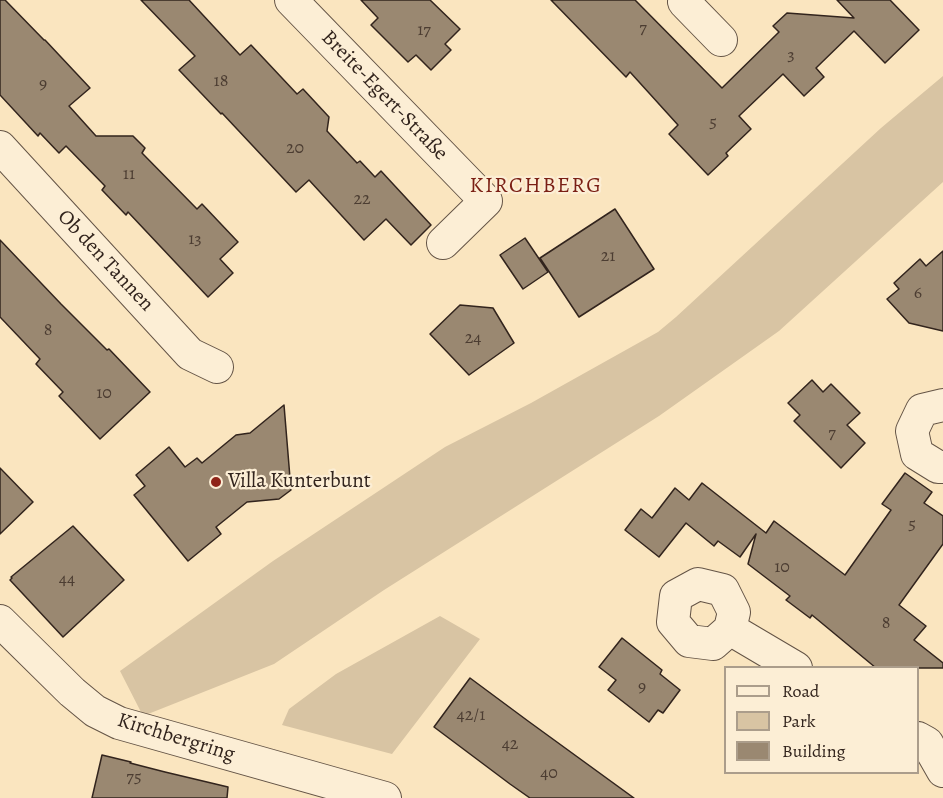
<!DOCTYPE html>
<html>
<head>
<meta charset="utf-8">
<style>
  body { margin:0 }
  #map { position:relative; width:943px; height:798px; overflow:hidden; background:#fae5bf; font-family:Alegreya,serif }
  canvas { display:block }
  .legend { position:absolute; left:724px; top:666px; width:195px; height:108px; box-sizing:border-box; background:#fceed5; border:2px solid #ab9d8b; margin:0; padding:8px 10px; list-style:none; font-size:18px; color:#32241d }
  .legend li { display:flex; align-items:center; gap:12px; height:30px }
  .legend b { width:30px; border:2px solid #ab9d8b }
</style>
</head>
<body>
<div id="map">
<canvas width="943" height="798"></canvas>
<ul class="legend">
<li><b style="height:8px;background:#fceed5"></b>Road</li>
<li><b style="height:16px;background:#d8c4a3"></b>Park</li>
<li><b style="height:16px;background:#9a8871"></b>Building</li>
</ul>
</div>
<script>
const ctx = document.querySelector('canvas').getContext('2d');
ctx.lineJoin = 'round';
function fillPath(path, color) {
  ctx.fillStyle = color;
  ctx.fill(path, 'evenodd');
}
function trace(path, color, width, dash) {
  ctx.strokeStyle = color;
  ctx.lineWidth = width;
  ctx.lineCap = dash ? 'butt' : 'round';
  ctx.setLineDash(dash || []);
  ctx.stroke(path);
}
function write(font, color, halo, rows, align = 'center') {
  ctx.font = font + ' Alegreya,serif';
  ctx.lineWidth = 4.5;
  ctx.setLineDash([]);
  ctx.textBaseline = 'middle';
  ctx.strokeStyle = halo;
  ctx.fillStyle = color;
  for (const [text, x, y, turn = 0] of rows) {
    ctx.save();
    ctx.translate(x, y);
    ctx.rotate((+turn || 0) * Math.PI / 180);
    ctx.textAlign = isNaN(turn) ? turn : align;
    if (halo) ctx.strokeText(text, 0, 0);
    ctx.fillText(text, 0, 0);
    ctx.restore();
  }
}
const green = new Path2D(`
  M 943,76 L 943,182 L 779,331 L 659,416 L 384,590 L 274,664 L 143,716 L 120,671 L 273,561 L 445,447 L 531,403 L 658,332 L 676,317 L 881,128 Z
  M 440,616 L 480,639 L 392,754 L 282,725 L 289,709 L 336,674 Z`);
const building = new Path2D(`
  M 0,0 L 5,0 L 44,40 L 45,40 L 90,88 L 69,106 L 96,136 L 133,136 L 145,148 L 142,153 L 197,209 L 202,204 L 238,242 L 220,259 L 233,273 L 208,297 L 128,212 L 126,215 L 102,190 L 105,186 L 66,146 L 59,153 L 40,133 L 38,136 L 0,95 Z
  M 141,0 L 189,0 L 240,55 L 251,45 L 297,94 L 303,89 L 329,117 L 327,131 L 357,163 L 360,161 L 375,177 L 381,171 L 431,225 L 411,245 L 386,219 L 364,240 L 309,180 L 296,192 L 222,113 L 221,114 L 179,70 L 195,56 Z
  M 361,0 L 430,0 L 460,29 L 445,44 L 451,50 L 431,70 L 416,55 L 408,62 L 371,25 L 378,18 Z
  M 551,0 L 635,0 L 722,88 L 779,32 L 773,26 L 787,13 L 854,18 L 837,0 L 890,0 L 919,30 L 885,63 L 854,31 L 816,68 L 824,77 L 804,96 L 783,74 L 739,116 L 751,129 L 726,153 L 728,156 L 708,175 L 669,134 L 678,125 L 630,72 L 626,77 Z
  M 615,209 L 654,269 L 579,317 L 540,258 Z
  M 525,238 L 548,272 L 523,289 L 500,255 Z
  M 0,240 L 61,304 L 107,350 L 109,349 L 150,392 L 100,439 L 59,396 L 63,392 L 36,364 L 40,359 L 0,317 Z
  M 943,251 L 943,331 L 909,323 L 887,299 L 899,289 L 894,283 L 920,259 L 926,266 Z
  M 460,305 L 493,308 L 514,343 L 469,375 L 430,334 Z
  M 812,380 L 823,392 L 831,384 L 860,413 L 847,425 L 865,443 L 841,468 L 794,421 L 800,415 L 788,403 Z
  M 284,405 L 291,490 L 279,499 L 247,502 L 216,527 L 221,534 L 188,561 L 134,495 L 145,486 L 136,475 L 169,447 L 185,467 L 197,458 L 202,463 L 236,435 L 250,433 Z
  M 0,468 L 33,502 L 0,534 Z
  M 905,473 L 932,492 L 924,503 L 943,516 L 943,544 L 899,605 L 926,626 L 914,640 L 943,663 L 943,668 L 876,668 L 812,615 L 810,618 L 786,600 L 790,596 L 748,564 L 756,534 L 740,557 L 718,541 L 714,546 L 686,523 L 659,557 L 625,530 L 641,509 L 652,518 L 675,488 L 689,500 L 702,483 L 766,533 L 774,521 L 845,575 L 891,510 L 882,504 Z
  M 73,526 L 124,580 L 63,637 L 10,580 L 12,578 L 11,577 Z
  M 622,638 L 662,670 L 660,674 L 680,690 L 663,713 L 658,710 L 649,722 L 608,690 L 616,680 L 599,667 Z
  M 470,678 L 528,721 L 634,798 L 530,798 L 510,784 L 434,727 Z
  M 102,755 L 131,762 L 130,763 L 165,772 L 228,787 L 227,798 L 92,798 Z`);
const street = new Path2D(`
  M 291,0 L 486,201 L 443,243
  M 685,0 L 684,2 L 721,40
  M 0,147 L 190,354 L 217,367
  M 943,405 L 922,410 L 912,431 L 917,454 L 938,467 L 943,467
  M 698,584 L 723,590 L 734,612 L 730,629 L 713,644 L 689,641 L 673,622 L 676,596 Z
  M 0,621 L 72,692 L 95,711 L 119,723 L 385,798
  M 730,629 L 796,668
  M 918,738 L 927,743 L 943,771`);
const markers = [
  [216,482,6,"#8f2418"]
];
const numberNames = [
  ["7",643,29],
  ["17",424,31],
  ["3",791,56],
  ["18",221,82],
  ["9",43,85],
  ["5",713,123],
  ["20",295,149],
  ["11",129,175],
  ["22",362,200],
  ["13",195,240],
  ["21",608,257],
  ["6",918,294],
  ["8",48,331],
  ["24",473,339],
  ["10",104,394],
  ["7",832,434],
  ["5",912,525],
  ["10",782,568],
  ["44",67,580],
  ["8",886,624],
  ["9",642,688],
  ["42/1",471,716],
  ["42",510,745],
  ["40",549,774],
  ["75",134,778]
];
const streetNames = [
  ["Breite-Egert-Straße",384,96,46],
  ["Ob den Tannen",105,261,47],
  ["Kirchbergring",176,738,17]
];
const poiNames = [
  ["Villa Kunterbunt",228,482]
];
const neighbourhoodNames = [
  ["KIRCHBERG",536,187]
];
fillPath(green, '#d8c4a3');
fillPath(building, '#9a8871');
trace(building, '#32241d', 1.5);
trace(street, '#645446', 34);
trace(street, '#fceed5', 32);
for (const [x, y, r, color] of markers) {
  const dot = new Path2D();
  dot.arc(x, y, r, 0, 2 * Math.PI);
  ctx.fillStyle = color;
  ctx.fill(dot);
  trace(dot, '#fceed5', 2);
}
write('18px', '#4c3d32', null, numberNames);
write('21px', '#32241d', '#fceed5', streetNames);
write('21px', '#32241d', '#fceed5', poiNames, 'left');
ctx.letterSpacing = '1.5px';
write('22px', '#7a1f14', '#fceed5', neighbourhoodNames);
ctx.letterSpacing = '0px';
</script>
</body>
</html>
